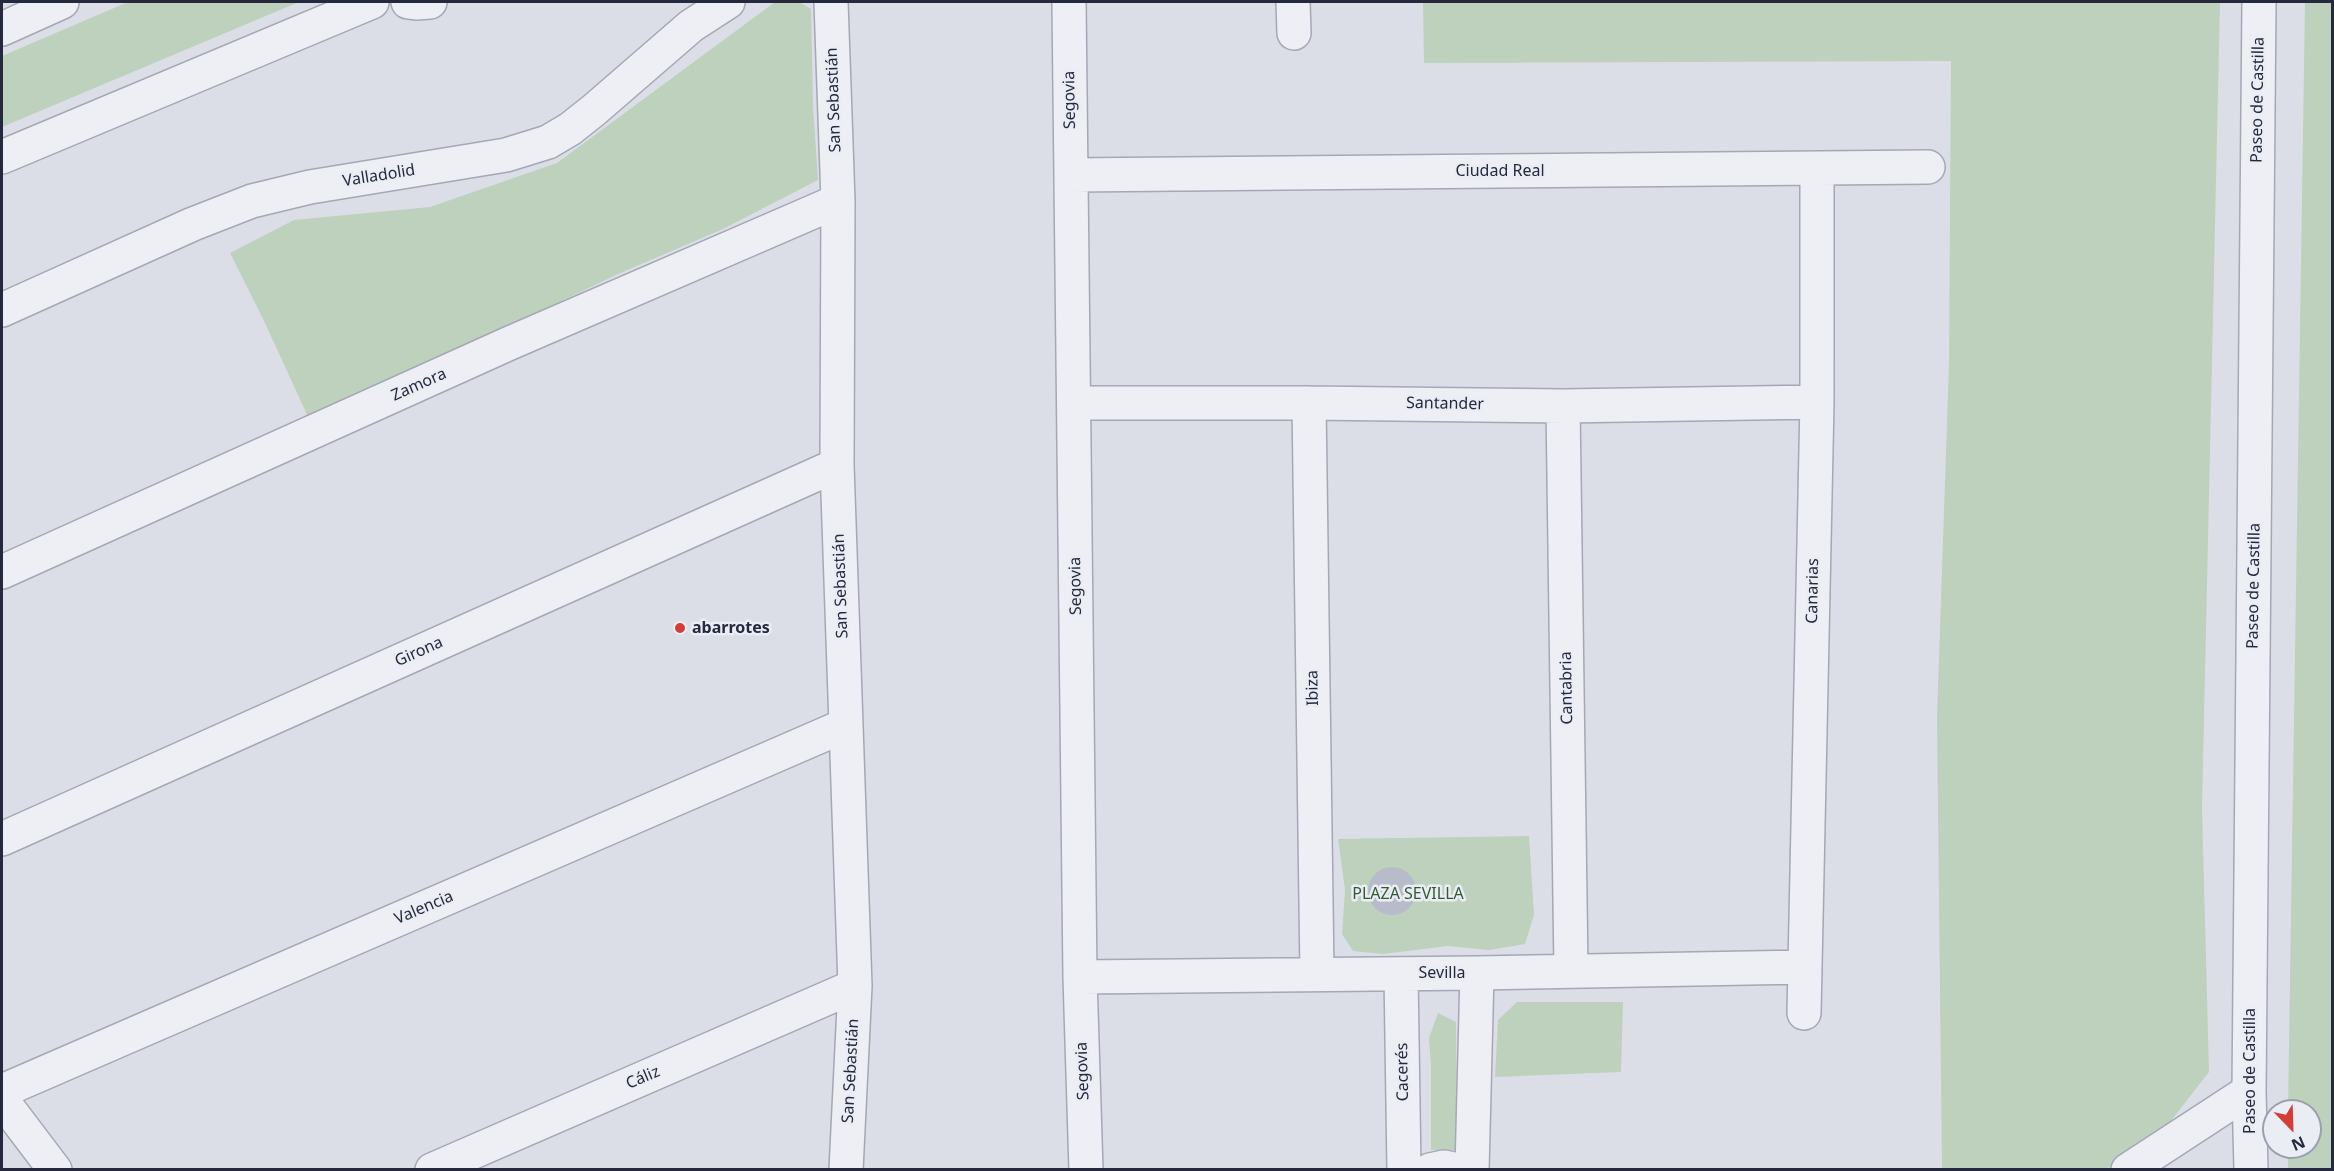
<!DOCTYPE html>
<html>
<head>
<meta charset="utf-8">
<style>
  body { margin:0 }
  #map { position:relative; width:2334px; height:1171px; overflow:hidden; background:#dbdee7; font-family:"Noto Sans",sans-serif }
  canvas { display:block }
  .frame { position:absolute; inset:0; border:3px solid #25293e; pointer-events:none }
  .north { position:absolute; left:2262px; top:1099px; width:60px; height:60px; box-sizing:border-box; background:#ebedf5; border:2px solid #9c9fac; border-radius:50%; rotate:157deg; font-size:16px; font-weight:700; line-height:24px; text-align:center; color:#25293e }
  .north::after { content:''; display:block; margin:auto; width:21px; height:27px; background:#d53d37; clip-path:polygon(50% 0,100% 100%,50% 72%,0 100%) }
</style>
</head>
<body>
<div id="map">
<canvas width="2334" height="1171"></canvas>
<div class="frame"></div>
<div class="north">N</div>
</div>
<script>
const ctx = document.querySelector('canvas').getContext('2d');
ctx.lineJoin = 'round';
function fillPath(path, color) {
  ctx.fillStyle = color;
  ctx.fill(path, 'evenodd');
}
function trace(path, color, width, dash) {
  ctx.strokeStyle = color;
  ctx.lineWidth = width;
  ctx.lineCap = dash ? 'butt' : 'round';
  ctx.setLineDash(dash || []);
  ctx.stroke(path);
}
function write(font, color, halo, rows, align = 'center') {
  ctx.font = font + ' "Noto Sans",sans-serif';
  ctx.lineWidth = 5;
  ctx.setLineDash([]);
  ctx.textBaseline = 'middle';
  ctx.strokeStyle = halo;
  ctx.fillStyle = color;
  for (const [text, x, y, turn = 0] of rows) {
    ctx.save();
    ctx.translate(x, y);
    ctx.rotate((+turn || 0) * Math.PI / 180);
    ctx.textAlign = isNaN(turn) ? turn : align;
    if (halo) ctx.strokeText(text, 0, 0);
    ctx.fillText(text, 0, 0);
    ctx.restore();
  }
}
const green = new Path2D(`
  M 128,2 L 299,2 L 2,127 L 2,56 Z
  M 775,2 L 799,2 L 811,9 L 813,106 L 818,180 L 723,229 L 616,275 L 310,421 L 264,321 L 230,253 L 294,220 L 430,207 L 557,163 Z
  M 1423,2 L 2220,2 L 2202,808 L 2209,1072 L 2156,1140 L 2106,1169 L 1942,1169 L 1937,717 L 1949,364 L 1951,61 L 1424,63 Z
  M 2305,2 L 2332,2 L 2332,1170 L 2288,1169 L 2288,1147 L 2310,1147 L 2310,1111 L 2288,1111 Z
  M 1529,836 L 1534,915 L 1525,944 L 1489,950 L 1448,946 L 1383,954 L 1353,951 L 1342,934 L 1345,890 L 1338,839 Z
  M 1517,1002 L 1623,1002 L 1621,1072 L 1495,1077 L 1498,1020 Z
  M 1438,1013 L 1456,1022 L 1457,1150 L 1431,1150 L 1431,1066 L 1429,1038 Z`);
const building = new Path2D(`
  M1368 891a24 24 0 1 1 48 0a24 24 0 1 1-48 0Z`);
const minor = new Path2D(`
  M 408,2 L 416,3 L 430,2
  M 831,2 L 838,201 L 837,465 L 855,986 L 846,1170
  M 1069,2 L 1080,977 L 1086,1170
  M 1293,2 L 1294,33
  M 2,29 L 62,2
  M 2,157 L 372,2
  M 1071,175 L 1928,167
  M 2,310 L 193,224 L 252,201 L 310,187 L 506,155 L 548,142 L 570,129 L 594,110 L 691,26 L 728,2
  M 1074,403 L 1309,403 L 1563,406 L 1817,402
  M 1309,403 L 1317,974
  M 1563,406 L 1571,970
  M 2,572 L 510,343 L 838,201
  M 2,839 L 837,465
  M 1401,974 L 1404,1170
  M 1080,977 L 1477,973 L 1804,967
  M 1804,1013 L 1817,402 L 1817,169
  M 2,1091 L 846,725
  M 2,1100 L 55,1170
  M 432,1170 L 855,986
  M 1430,1170 L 1444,1167 L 1458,1170
  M 1472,1170 L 1477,973
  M 2128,1170 L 2249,1091
  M 2251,1170 L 2249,1091 L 2259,2`);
const markers = [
  [680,628,6,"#d53d37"]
];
const streetNames = [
  ["San Sebastián",834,100,-92],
  ["Segovia",1070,100,-91],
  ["Paseo de Castilla",2258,100,-89],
  ["Ciudad Real",1500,171],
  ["Valladolid",379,176,-9],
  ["Zamora",419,385,-24],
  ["Santander",1445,404,1],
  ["San Sebastián",841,586,-92],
  ["Segovia",1076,586,-91],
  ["Paseo de Castilla",2254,586,-89],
  ["Canarias",1813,591,-89],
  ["Girona",419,652,-24],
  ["Ibiza",1313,688,-91],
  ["Cantabria",1567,688,-91],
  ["Valencia",424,908,-23],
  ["Sevilla",1442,973],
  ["San Sebastián",851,1071,-87],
  ["Segovia",1083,1071,-92],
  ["Paseo de Castilla",2250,1071,-90],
  ["Cacerés",1403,1072,-91],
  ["Cáliz",643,1078,-23]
];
const poiNames = [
  ["abarrotes",692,628]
];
const parkNames = [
  ["PLAZA SEVILLA",1408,894]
];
fillPath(green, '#bdd1bc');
fillPath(building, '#b8bcca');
trace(minor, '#a4a8b4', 36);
trace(minor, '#eeeff5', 33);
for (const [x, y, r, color] of markers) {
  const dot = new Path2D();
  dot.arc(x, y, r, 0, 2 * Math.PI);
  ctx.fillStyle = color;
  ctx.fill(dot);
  trace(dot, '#ebedf5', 2);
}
write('16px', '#25293e', '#ebedf5', streetNames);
write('bold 16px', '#25293e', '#ebedf5', poiNames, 'left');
write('16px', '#315a31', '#ebedf5', parkNames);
</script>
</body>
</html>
